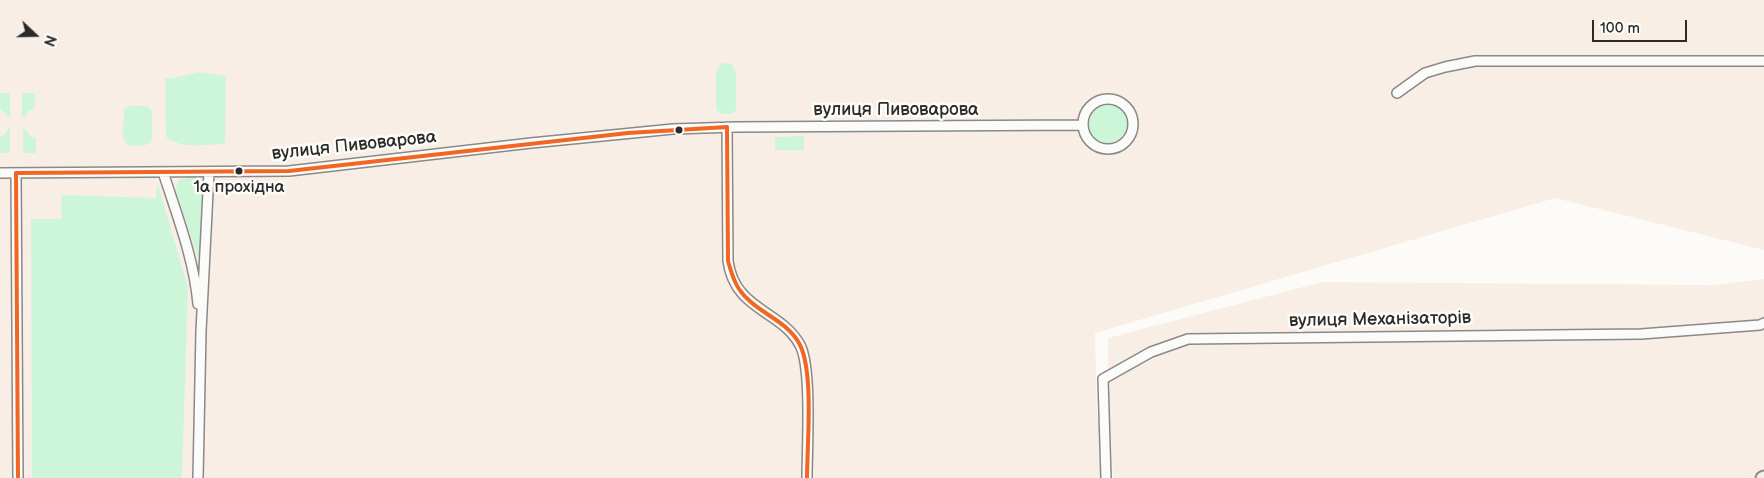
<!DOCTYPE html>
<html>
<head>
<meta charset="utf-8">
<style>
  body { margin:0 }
  #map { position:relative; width:1764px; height:478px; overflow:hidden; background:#fcfbf8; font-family:"Balsamiq Sans",sans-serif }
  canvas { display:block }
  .north { position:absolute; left:10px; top:10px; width:50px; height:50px; -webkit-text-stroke:4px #fdfcf7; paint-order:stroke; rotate:111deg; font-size:14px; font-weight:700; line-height:20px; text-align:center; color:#2b2b2b }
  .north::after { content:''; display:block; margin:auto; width:18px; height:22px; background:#2b2b2b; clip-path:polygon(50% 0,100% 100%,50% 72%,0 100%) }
  .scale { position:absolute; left:1592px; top:20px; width:95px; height:22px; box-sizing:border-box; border:2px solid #2b2b2b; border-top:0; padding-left:6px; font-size:15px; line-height:18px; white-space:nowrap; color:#2b2b2b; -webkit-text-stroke:4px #fdfcf7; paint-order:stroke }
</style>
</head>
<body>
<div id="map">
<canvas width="1764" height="478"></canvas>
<div class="north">N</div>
<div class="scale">100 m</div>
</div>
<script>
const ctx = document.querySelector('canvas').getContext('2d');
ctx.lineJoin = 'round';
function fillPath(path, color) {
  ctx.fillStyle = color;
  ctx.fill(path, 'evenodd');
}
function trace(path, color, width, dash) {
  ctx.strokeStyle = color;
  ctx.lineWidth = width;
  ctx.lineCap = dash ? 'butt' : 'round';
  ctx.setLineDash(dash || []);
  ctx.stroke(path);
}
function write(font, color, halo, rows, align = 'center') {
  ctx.font = font + ' "Balsamiq Sans",sans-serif';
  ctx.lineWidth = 5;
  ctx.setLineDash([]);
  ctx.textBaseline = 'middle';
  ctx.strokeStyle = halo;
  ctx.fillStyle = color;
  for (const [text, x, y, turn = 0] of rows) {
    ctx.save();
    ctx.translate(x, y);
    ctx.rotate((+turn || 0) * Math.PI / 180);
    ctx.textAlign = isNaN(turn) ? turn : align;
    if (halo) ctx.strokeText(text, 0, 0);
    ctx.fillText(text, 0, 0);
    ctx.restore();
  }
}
const built = new Path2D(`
  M 0,0 L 1764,0 L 1764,250 L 1555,198 L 1095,333 L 1097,417 L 1100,430 L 1099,457 L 1101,478 L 0,478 Z
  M 1764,279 L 1764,468 L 1751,478 L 1113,478 L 1108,383 L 1108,338 L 1322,282 L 1713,285 Z`);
const green = new Path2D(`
  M 722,63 L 731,64 L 736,72 L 736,110 L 732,114 L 721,114 L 716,109 L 716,72 Z
  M 201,72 L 226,76 L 225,144 C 206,144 182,150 166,137 L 165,78 L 172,78 Z
  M 0,93 L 10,93 L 10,118 L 8,117 L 5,113 L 0,109 Z
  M 22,93 L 35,93 L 35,108 L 29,111 L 25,117 L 22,118 Z
  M1086 124a21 21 0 1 1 42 0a21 21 0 1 1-42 0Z
  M 131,106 L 147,106 L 152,111 L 152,138 C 150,144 146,146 139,146 C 135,146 130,147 127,144 C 120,138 124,120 124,111 L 125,108 Z
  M 8,128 L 10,128 L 10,153 L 0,153 L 0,137 L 6,133 Z
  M 23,128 L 25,129 L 29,135 L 36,138 L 36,153 L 23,153 Z
  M 804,136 L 804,150 L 775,150 L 775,137 Z
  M 195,177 L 202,181 L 205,187 L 201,260 L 200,260 L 198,258 L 176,190 L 177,184 L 181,179 Z
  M 157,185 L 159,188 L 188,288 L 182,478 L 32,478 L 31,219 L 62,219 L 61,195 L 156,198 Z`);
const minor = new Path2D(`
  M 1397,93 L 1425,73 L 1445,67 L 1475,61 L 1764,61
  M1083 124a25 25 0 1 1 50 0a25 25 0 1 1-50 0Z
  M 727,127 L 728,261 C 735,311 780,309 800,345 C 812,367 807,450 807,478
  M 163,172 C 177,215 194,259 198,304
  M 0,173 L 289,171 L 531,143 L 673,129 L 736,127 L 1082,125
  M 16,173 L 18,478
  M 198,478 L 201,331 L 209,172
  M 1106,478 L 1103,379 L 1151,352 L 1188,339 L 1641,334 L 1760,325 L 1764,323`);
const major = new Path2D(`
  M 1762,478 L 1764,477`);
const bus1 = new Path2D(`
  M 727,127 L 728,261 C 731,271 733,280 739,289 C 755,313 787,319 800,345 C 814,373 807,446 807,478
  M 16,173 L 289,171 L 628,133 L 727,127
  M 16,173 L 18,478`);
const markers = [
  [679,130,4.5,"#2b2b2b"],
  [239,171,4.5,"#2b2b2b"]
];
const busNames = [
  ["1а прохідна",239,188]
];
const streetNames = [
  ["вулиця Пивоварова",896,110],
  ["вулиця Пивоварова",354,146,-6],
  ["вулиця Механізаторів",1380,320,-1]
];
fillPath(built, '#f8eee6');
fillPath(green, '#cdf6d9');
trace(minor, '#898987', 12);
trace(major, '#898987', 15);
trace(minor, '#fbfbf9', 9);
trace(major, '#f3eee7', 11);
trace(bus1, '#f26522', 4);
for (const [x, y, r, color] of markers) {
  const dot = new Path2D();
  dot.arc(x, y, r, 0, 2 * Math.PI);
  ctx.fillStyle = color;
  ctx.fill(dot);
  trace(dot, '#fdfcf7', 2);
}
write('17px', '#2b2b2b', '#fdfcf7', busNames);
write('18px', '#2b2b2b', '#fdfcf7', streetNames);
</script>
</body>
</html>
